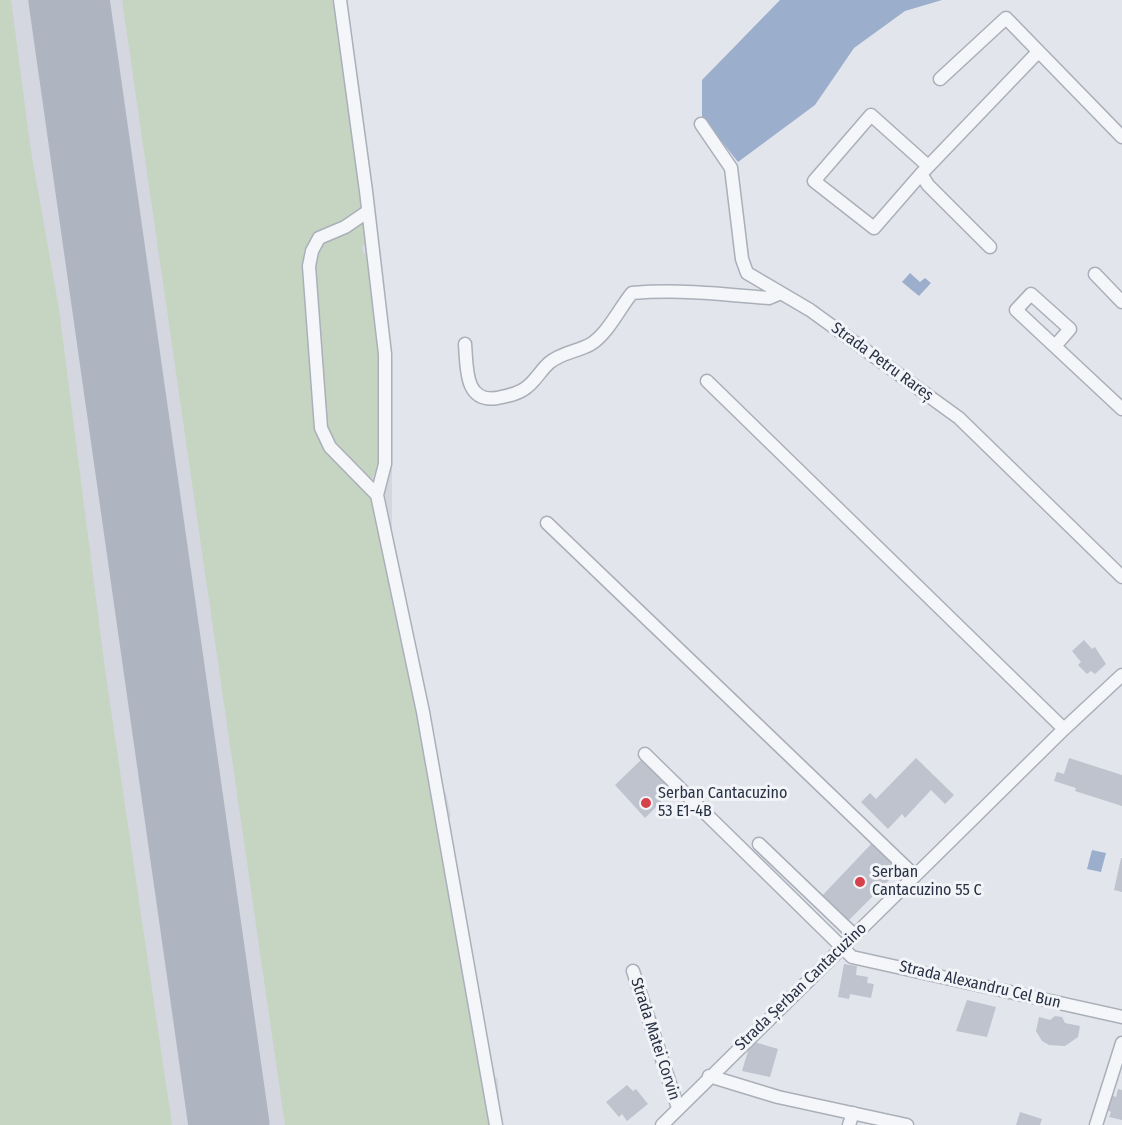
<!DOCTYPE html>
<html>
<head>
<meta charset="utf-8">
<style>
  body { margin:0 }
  canvas { display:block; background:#e2e5eb }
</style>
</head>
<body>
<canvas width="1122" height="1125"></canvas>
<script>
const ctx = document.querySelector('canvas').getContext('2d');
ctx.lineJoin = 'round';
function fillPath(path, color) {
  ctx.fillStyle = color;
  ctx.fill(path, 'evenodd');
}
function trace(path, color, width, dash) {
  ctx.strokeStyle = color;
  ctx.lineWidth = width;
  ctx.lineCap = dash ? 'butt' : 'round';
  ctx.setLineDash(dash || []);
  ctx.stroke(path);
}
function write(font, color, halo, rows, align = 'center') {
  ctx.font = font + ' "Fira Sans Condensed",sans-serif';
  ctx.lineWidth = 6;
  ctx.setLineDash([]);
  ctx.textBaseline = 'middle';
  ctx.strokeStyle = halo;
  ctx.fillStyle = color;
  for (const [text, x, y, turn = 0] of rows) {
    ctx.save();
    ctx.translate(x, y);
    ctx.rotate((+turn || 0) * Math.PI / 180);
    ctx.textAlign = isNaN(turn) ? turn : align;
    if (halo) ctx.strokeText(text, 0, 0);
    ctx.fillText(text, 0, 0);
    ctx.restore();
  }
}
const built = new Path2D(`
  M 0,0 L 344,0 L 392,369 L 392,533 L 388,533 L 440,790 L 446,793 L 451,816 L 446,821 L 471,943 L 492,1074 L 498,1079 L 500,1125 L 0,1125 Z`);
const green = new Path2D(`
  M 0,0 L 11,0 L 31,151 L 59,309 L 105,669 L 172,1125 L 0,1125 Z
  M 122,0 L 334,0 L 361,207 L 352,219 L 309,245 L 319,429 L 365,488 L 372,501 L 424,729 L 494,1125 L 285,1125 Z
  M 364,222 L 366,245 L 362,246 L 363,254 L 368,253 L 381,384 L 381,461 L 370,483 L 332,444 L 326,432 L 313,258 L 328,238 Z`);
const water = new Path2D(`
  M 780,0 L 942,0 L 905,11 L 854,48 L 815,105 L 738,162 L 702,117 L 702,80 Z
  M 910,273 L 920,282 L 925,278 L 931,283 L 919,296 L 902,282 Z
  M 1092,850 L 1106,853 L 1101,872 L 1087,869 Z`);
const runway = new Path2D(`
  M 69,0 L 229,1125`);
const building = new Path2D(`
  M 1084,640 L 1092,649 L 1095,647 L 1106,664 L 1095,674 L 1091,671 L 1087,674 L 1078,665 L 1081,662 L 1072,651 Z
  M 643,758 L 675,788 L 645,818 L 615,785 Z
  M 916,758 L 954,795 L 945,804 L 931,790 L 905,818 L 902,814 L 888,829 L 861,802 L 870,793 L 876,799 Z
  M 1069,758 L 1122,775 L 1122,806 L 1075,791 L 1076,788 L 1054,781 L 1057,772 L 1064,774 Z
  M 875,840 L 903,866 L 846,923 L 819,899 Z
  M 1121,858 L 1122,858 L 1122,892 L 1114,890 Z
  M 844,964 L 857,966 L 856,975 L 868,977 L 867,983 L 874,984 L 871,998 L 850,994 L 849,999 L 838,997 Z
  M 967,1000 L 996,1007 L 987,1037 L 956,1031 Z
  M 1055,1016 L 1062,1017 L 1065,1023 L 1080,1026 L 1078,1037 L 1065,1046 L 1049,1045 L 1042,1041 L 1036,1031 L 1039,1017 L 1050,1020 Z
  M 751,1041 L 778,1049 L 770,1077 L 742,1071 Z
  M 627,1085 L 633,1091 L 636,1089 L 648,1104 L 627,1121 L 622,1114 L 619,1117 L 606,1102 Z
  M 1118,1089 L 1122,1090 L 1122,1120 L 1109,1117 L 1111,1112 L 1106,1110 L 1111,1095 L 1116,1097 Z
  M 1020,1112 L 1042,1119 L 1040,1125 L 1016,1125 Z`);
const minor = new Path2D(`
  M 340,0 L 366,191 L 385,354 L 385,464 L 377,495 L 423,712 L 496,1125
  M 940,79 L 1006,18 L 1122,137
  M 701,124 L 731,168 L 742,259 L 747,273 L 810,310 L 959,418 L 1122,577
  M 921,174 L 874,228 L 814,181 L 871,115 L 928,166
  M 367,212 L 345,227 L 319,238 L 312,251 L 309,266 L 321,428 L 330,447 L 377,495
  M 990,247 L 928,185 L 921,174 L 1038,52
  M 1095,274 L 1122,302
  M 465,344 C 467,367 464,403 497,398 C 507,396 519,394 527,387 C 536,380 541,370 549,363 C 562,352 577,352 591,344 C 608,333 619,309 632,293 C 678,289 723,294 769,298 L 781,293
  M 1055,346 L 1070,329 L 1031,294 L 1016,310 L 1122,409
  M 707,381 L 1064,729
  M 547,523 L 915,876
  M 645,754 L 852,957 L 1122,1017
  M 759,844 L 854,935
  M 633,971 L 678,1108
  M 709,1076 L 778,1097 L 907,1125
  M 662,1125 L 1064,729 L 1122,675
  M 849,1125 L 853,1113
  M 1096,1125 L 1122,1043`);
const markers = [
  [646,803,6,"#d6414c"],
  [860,882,6,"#d6414c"]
];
const streetNames = [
  ["Strada Petru Rareș",882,362,36],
  ["Strada Alexandru Cel Bun",980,985,13],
  ["Strada Șerban Cantacuzino",801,987,-44],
  ["Strada Matei Corvin",655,1039,72]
];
const poiNames = [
  ["Serban Cantacuzino",658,794],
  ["53 E1-4B",658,812],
  ["Serban",872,873],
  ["Cantacuzino 55 C",872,891]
];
fillPath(built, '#d4d7e0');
fillPath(green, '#c6d5c2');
fillPath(water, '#9bafcd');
trace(runway, '#aeb4c0', 81);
fillPath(building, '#bfc3ce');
trace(minor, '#aaafb9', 15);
trace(minor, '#f5f6f9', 12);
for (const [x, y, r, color] of markers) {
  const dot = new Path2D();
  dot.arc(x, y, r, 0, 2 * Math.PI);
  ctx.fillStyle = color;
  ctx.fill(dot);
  trace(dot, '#f2f4f8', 2);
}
write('16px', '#293144', '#f2f4f8', streetNames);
write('16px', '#293144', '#f2f4f8', poiNames, 'left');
</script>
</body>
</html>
